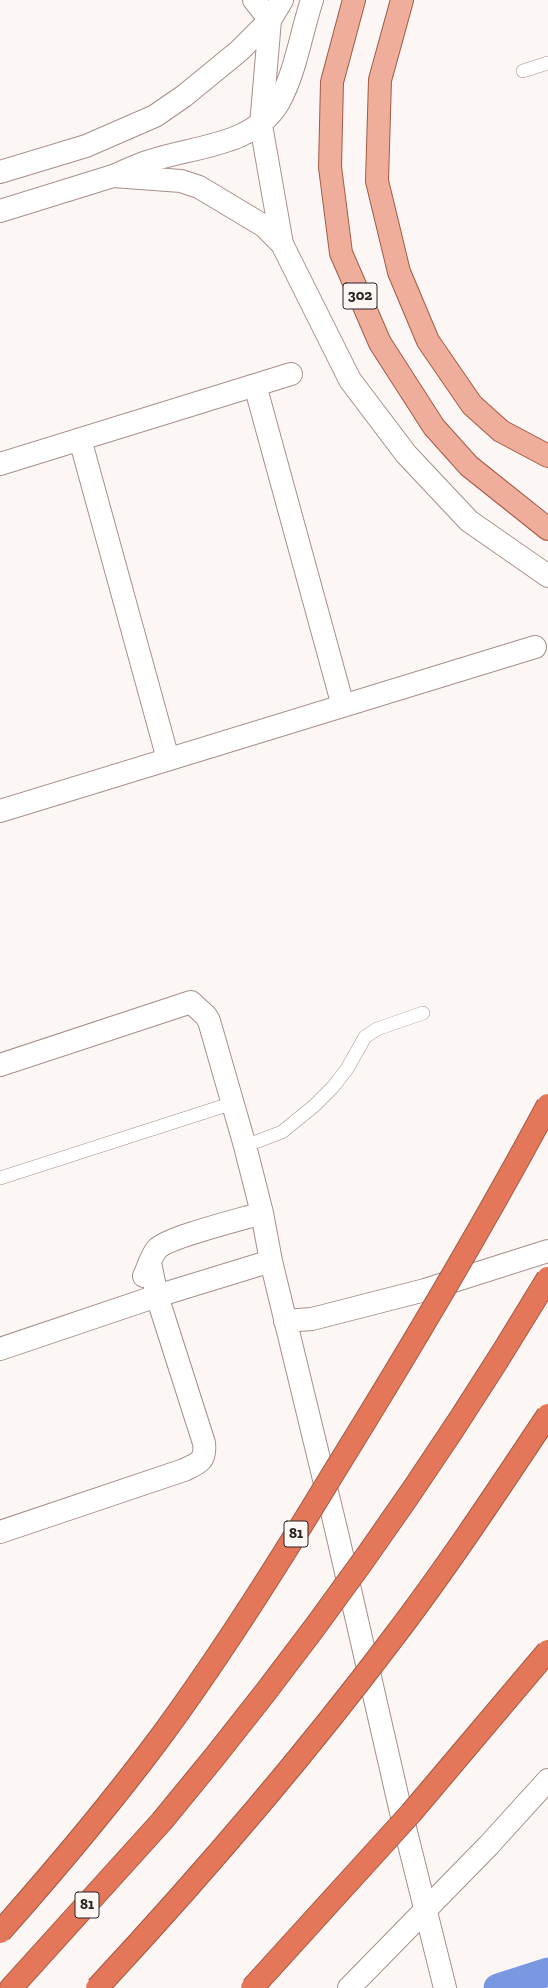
<!DOCTYPE html>
<html>
<head>
<meta charset="utf-8">
<style>
  body { margin:0 }
  canvas { display:block; background:#fcf7f5 }
</style>
</head>
<body>
<canvas width="548" height="1988"></canvas>
<script>
const ctx = document.querySelector('canvas').getContext('2d');
ctx.lineJoin = 'round';
function trace(path, color, width, dash) {
  ctx.strokeStyle = color;
  ctx.lineWidth = width;
  ctx.lineCap = dash ? 'butt' : 'round';
  ctx.setLineDash(dash || []);
  ctx.stroke(path);
}
function write(font, color, halo, rows, align = 'center') {
  ctx.font = font + ' "Zilla Slab",serif';
  ctx.lineWidth = 3.5;
  ctx.setLineDash([]);
  ctx.textBaseline = 'middle';
  ctx.strokeStyle = halo;
  ctx.fillStyle = color;
  for (const [text, x, y, turn = 0] of rows) {
    ctx.save();
    ctx.translate(x, y);
    ctx.rotate((+turn || 0) * Math.PI / 180);
    ctx.textAlign = isNaN(turn) ? turn : align;
    if (halo) ctx.strokeText(text, 0, 0);
    ctx.fillText(text, 0, 0);
    ctx.restore();
  }
}
const canal = new Path2D(`
  M 498,1988 L 548,1972`);
const lane = new Path2D(`
  M 523,71 L 548,63
  M 245,1146 L 282,1132 L 314,1106 L 333,1087 L 347,1069 L 365,1037 L 377,1029 L 423,1013
  M 0,1178 L 233,1103`);
const street = new Path2D(`
  M 0,172 L 86,146 L 155,116 L 184,96 L 239,51 L 270,20 L 254,0
  M 0,211 L 113,176 L 181,181 L 199,187 L 264,226 L 282,244
  M 255,385 L 343,706
  M 80,439 L 168,759
  M 0,464 L 291,374
  M 0,811 L 535,647
  M 0,1065 L 191,1002 L 206,1016 L 209,1021 L 245,1146 L 262,1213 L 271,1261 L 337,1533 L 400,1808 L 445,1988
  M 144,1276 C 148,1268 151,1256 157,1249 C 168,1237 243,1219 262,1213
  M 285,1321 L 312,1319 L 425,1290 L 548,1251
  M 0,1349 L 157,1296 L 271,1261
  M 0,1532 L 184,1470 C 199,1463 206,1461 204,1443 L 157,1296 L 150,1263
  M 349,1988 L 488,1846 L 548,1780`);
const secondary = new Path2D(`
  M 282,0 L 270,20 L 261,125 L 282,244 L 350,380 L 406,454 L 469,521 L 548,576
  M 113,176 C 125,171 137,165 150,161 C 193,146 253,147 279,102 C 296,71 301,33 312,0`);
const primary = new Path2D(`
  M 354,0 L 332,82 L 330,167 L 341,253 L 380,343 L 434,427 L 469,466 L 548,529
  M 402,0 L 380,80 L 377,181 L 399,272 L 428,341 L 472,405 L 501,431 L 548,456`);
const highway = new Path2D(`
  M 11,1988 L 162,1821`);
const highwayBridge = new Path2D(`
  M 162,1821 C 305,1650 434,1469 548,1278
  M 0,1932 C 55,1870 109,1806 159,1739 C 222,1654 279,1563 334,1472 C 409,1351 481,1230 548,1105
  M 97,1988 C 201,1876 301,1760 393,1638 C 448,1566 498,1490 548,1415
  M 252,1988 L 411,1813 L 548,1651`);
const shields = [
  [360,296,34],
  [296,1534,24],
  [87,1905,24]
];
const shieldNames = [
  ["302",360,296],
  ["81",296,1534],
  ["81",87,1905]
];
trace(canal, '#7a98e2', 29);
trace(lane, '#a78f89', 14);
trace(street, '#a78f89', 24);
trace(secondary, '#a78f89', 24);
trace(primary, '#a45a45', 24);
trace(highway, '#a45a45', 24);
trace(lane, '#fff', 13);
trace(street, '#fff', 22);
trace(secondary, '#fff', 22);
trace(primary, '#efad9b', 22);
trace(highway, '#e47759', 22);
trace(highwayBridge, '#a45a45', 24, []);
trace(highwayBridge, '#e47759', 22);
for (const [x, y, w] of shields) {
  const box = new Path2D();
  box.roundRect(x - w / 2, y - 13, w, 26, 3);
  ctx.fillStyle = '#fcf7f5';
  ctx.fill(box);
  trace(box, '#2c2320', 1);
}
write('bold 15px', '#2c2320', null, shieldNames);
</script>
</body>
</html>
